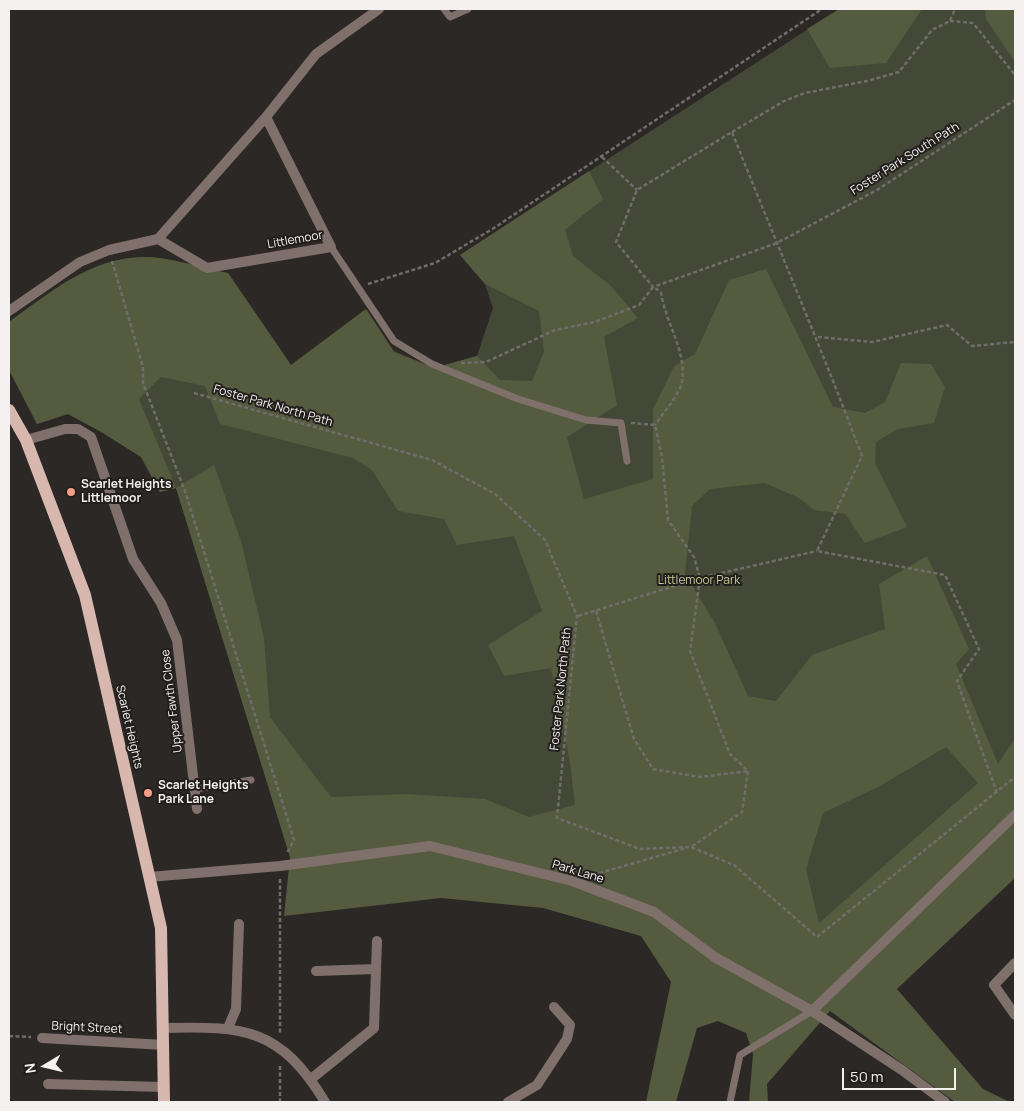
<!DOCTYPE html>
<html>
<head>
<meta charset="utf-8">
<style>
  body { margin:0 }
  #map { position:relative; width:1024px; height:1111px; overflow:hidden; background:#2b2825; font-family:Manrope,sans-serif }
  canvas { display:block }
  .frame { position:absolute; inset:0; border:10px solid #f4f1f0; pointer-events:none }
  .north { position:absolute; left:20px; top:1041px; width:50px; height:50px; -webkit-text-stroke:4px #211e1c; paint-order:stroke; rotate:261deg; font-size:14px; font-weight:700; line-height:20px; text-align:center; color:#f4f1f0 }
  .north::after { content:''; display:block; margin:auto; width:18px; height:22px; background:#f4f1f0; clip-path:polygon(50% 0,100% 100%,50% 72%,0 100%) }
  .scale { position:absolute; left:842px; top:1068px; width:114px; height:22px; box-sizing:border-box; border:2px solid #f4f1f0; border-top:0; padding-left:6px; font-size:15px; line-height:18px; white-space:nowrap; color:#f4f1f0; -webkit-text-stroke:4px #211e1c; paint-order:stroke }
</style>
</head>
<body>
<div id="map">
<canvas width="1024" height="1111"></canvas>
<div class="frame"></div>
<div class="north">N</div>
<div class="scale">50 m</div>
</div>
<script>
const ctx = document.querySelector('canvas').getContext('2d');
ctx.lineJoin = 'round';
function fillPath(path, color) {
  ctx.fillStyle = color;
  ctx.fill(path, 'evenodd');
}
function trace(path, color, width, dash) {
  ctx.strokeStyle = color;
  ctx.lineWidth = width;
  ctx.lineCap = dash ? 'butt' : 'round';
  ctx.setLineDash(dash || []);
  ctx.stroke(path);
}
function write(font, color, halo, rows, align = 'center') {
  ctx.font = font + ' Manrope,sans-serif';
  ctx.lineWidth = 4;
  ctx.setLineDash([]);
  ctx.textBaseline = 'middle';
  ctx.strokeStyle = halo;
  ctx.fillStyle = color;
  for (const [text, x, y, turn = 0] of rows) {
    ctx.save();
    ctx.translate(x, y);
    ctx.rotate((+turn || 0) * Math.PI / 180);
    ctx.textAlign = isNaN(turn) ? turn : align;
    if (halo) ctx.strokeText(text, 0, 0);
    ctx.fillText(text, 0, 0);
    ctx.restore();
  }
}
const green = new Path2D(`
  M 839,9 L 1015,9 L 1015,806 L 814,997 L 643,893 L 290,857 L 176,488 L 160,492 L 141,457 L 103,433 L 68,414 L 37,424 L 9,370 L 9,322 C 51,292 91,257 145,257 C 168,257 205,268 228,273 L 291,365 L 366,309 L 394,351 L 434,368 L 477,356 L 493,308 L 485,284 L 460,255 Z`);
const forest = new Path2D(`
  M 839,9 L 922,9 L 886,63 L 830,68 L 807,29 Z
  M 985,9 L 1015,9 L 1015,62 L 986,19 Z
  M 589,171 L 603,199 L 565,230 L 573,256 L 610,285 L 638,318 L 604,337 L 617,405 L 567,437 L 584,499 L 653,479 L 653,409 L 674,366 L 695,354 L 729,280 L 766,269 L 833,407 L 865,413 L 885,402 L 901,363 L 931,364 L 945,387 L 934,423 L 898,429 L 876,442 L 875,463 L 907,527 L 865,543 L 845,514 L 814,510 L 799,498 L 765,483 L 710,489 L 692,506 L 685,574 L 715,623 L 748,696 L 776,701 L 812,655 L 885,629 L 879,584 L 927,556 L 969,649 L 956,664 L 998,764 L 1015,738 L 1015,878 L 897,989 L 983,1089 L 1010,1102 L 955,1102 L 830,1011 L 767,1084 L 768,1102 L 749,1102 L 753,1054 L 746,1033 L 718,1021 L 697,1028 L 676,1102 L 646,1102 L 671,982 L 641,936 L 543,908 L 441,898 L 284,916 L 290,857 L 176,488 L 160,492 L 141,457 L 103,433 L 68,414 L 37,424 L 9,370 L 9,322 C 51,292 91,257 145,257 C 168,257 205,268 228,273 L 291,365 L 366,309 L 394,352 L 434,368 L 477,356 L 500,380 L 532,381 L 544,352 L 539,311 L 485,284 L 460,255 ZM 161,377 L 205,386 L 220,424 L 353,458 L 372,470 L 398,511 L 444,519 L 457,545 L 514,536 L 542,611 L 488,645 L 504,676 L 551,668 L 570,762 L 575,805 L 529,817 L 485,799 L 406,794 L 331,797 L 270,717 L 264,638 L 241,541 L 214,465 L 176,488 L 139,399 ZM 946,747 L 978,783 L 819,923 L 806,869 L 823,813 L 880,786 Z`);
const path = new Path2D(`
  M 950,21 L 973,23 L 1015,75
  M 732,132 L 784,101 L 805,93 L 867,81 L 899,72 L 932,30 L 950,21 L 955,9
  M 602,157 L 637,190
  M 112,261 L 143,367 L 143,383 L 185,491 L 294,840 L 287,853
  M 368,284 L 435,263 L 494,228 L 822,9
  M 818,337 L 872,342 L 947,325 L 972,346 L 1015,342
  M 461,363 L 486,362 L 555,330 L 595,322 L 639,305 L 653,287 L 661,292 C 665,322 687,351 682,382 C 681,392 662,415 655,425
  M 194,393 L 432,460 L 495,494 L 545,540 L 577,616 L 557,818 L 640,849 L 691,847 L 734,865 L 817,937 L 1015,777
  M 631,423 L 655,425 L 662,457 L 668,520 L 694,557 L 700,578 L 690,651 L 730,754 L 748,771 L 742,812 L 691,847
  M 596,611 L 634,739 L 653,769 L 700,777 L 748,771
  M 578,616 L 700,578 L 817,551
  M 997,793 L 957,681 L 979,649 L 945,575 L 817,551 L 862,456 C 821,347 775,240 732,132 L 637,190 L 616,242 L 653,287 L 777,243 L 877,190 L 1015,100
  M 593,875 L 686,848
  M 280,879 L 280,1033
  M 9,1036 L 31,1037
  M 280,1066 L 280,1102`);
const service = new Path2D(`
  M 444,9 L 450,17 L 468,9
  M 331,247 L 394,341 L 432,364 L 518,399 L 586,420 L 621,423 L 627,461
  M 195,789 L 251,780
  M 730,1102 L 740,1055 L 812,1011`);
const minor = new Path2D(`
  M 158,239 L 266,117 L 316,54 L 379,9
  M 9,311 L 80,262 L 109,250 L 158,239 L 207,268 L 331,247 L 266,117
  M 26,440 L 65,429 L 78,429 L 91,437 L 133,559 L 161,603 L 177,640 L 197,809
  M 149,877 L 280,866 L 430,846 L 572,881 L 654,912 L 716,958 L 812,1011 L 902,1070 L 945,1102
  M 1015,963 L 994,985 L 1015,1015
  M 316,971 L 376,969
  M 812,1011 L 1015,815
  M 164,1028 C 245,1026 280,1028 325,1102
  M 228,1028 L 236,1009 L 239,924
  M 42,1038 L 164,1045
  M 311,1079 L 374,1028 L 377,941
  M 48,1084 L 164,1087
  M 508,1102 L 537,1085 L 567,1039 L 570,1025 L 554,1007`);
const primary = new Path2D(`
  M 9,410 L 26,440 L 85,595 L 161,928 L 164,1102`);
const markers = [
  [71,492,5,"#f49e89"],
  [148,793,5,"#f49e89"]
];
const streetNames = [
  ["Foster Park South Path",905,159,-32],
  ["Littlemoor",295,240,-10],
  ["Foster Park North Path",273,406,16],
  ["Foster Park North Path",561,689,-84],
  ["Upper Fawth Close",172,701,-97],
  ["Scarlet Heights",129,727,77],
  ["Park Lane",578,872,17],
  ["Bright Street",87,1028,3]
];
const poiNames = [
  ["Scarlet Heights",81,485],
  ["Littlemoor",81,499],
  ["Scarlet Heights",158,786],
  ["Park Lane",158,800]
];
const parkNames = [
  ["Littlemoor Park",699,581]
];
fillPath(green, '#444837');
fillPath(forest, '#555b3e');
trace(path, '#706d6b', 2.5, [4, 2.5]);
trace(service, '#80706b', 7);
trace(minor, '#80706b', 10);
trace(primary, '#d8b8ae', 12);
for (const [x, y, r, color] of markers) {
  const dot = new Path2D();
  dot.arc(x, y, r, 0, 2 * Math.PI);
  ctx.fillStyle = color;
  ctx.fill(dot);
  trace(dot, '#211e1c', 2);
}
write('12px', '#f4f1f0', '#211e1c', streetNames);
write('bold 12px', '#f4f1f0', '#211e1c', poiNames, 'left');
write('12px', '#bfcb93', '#211e1c', parkNames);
</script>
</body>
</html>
